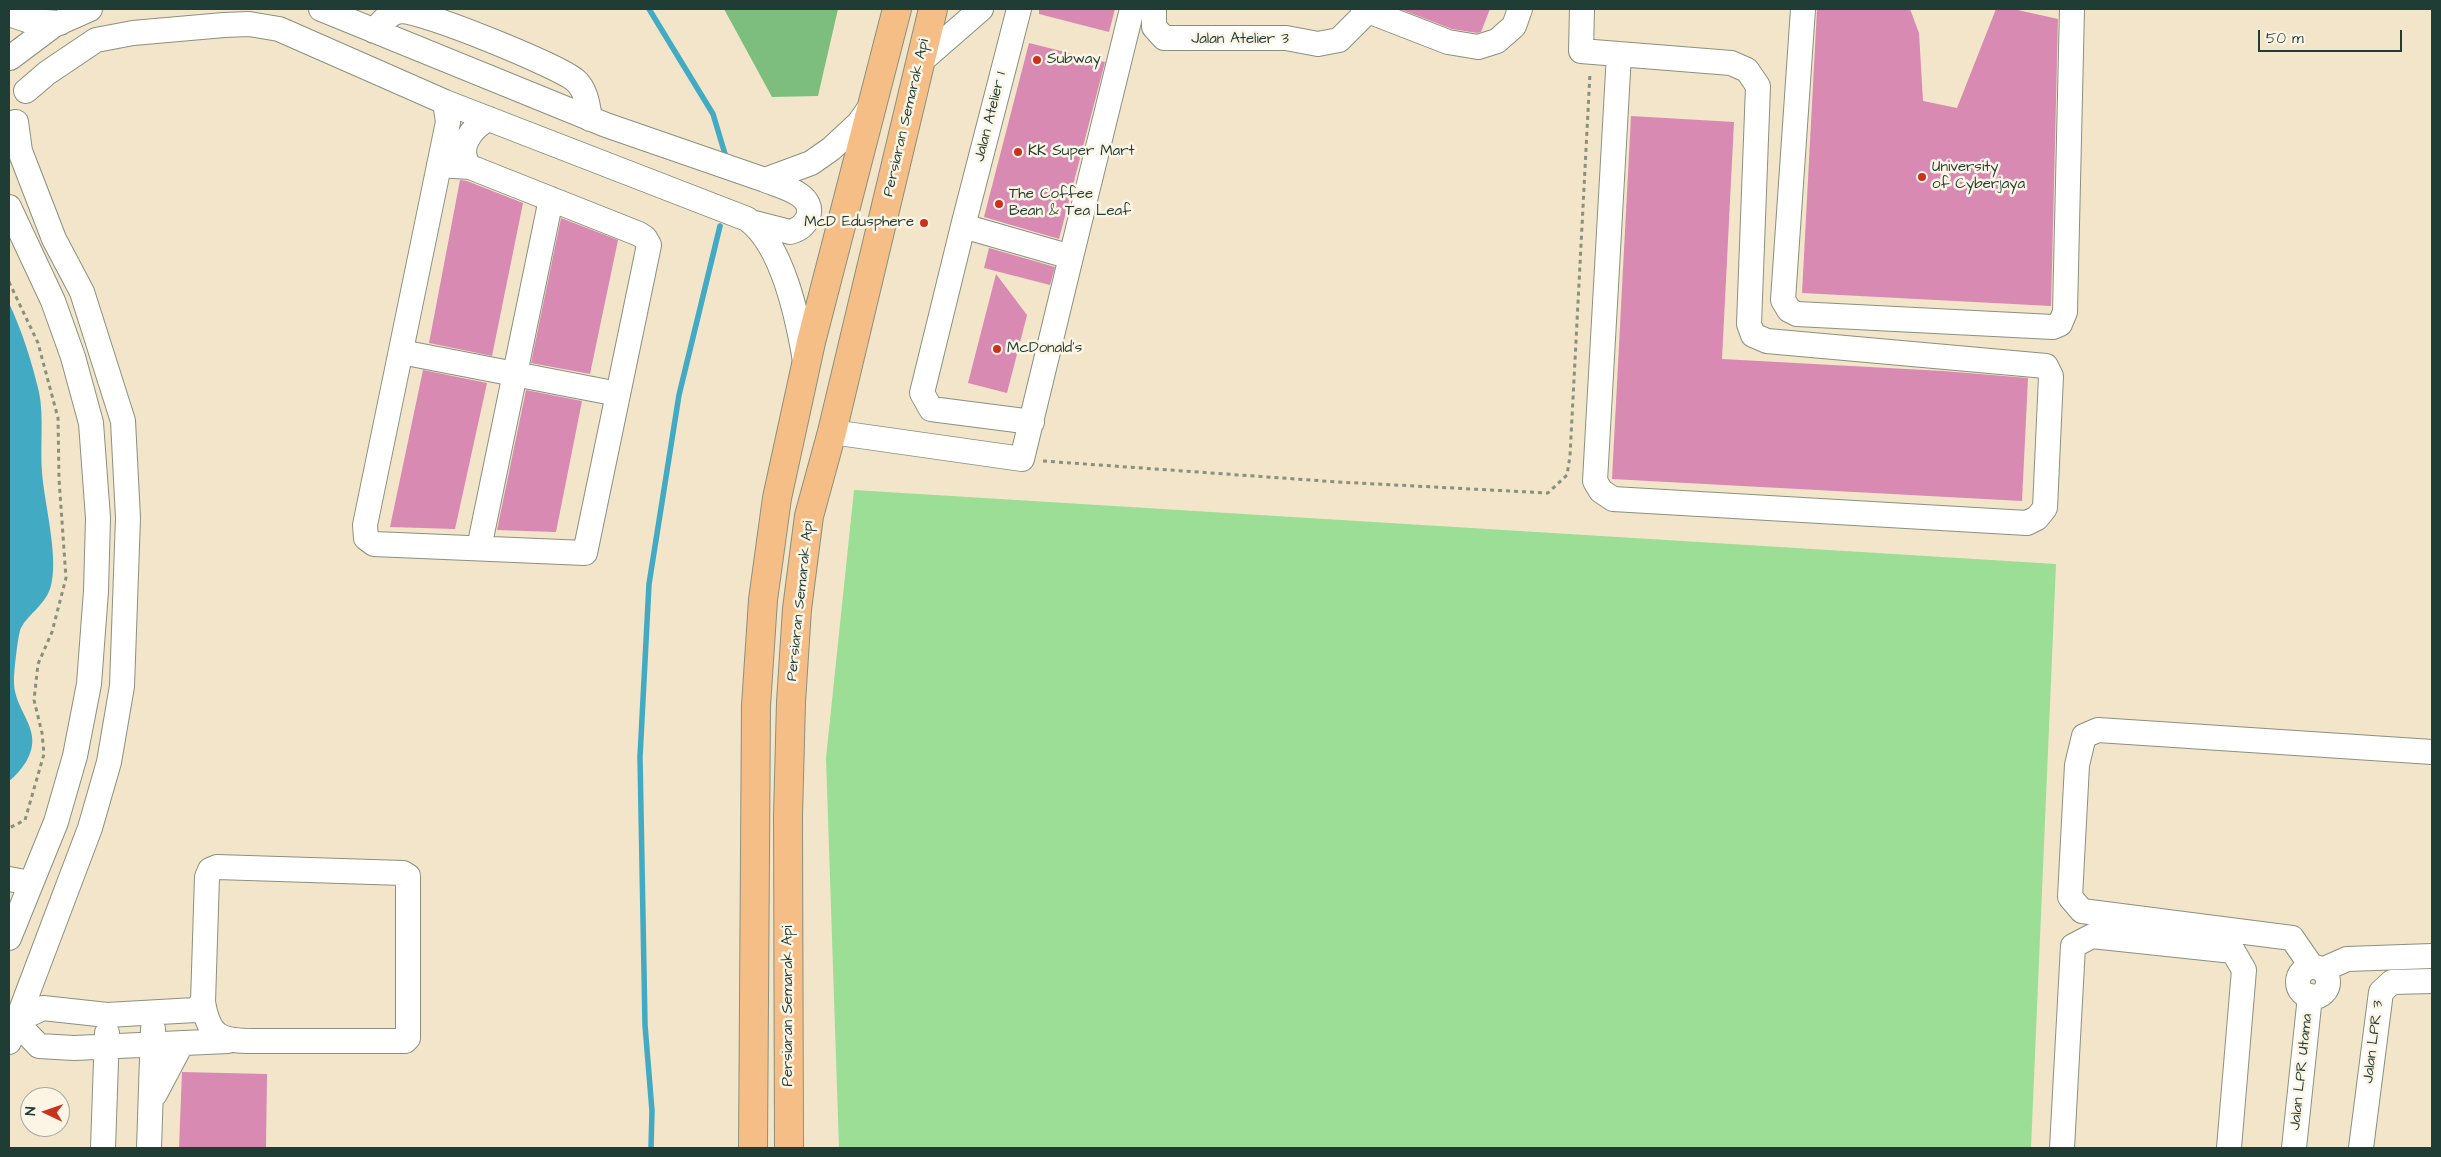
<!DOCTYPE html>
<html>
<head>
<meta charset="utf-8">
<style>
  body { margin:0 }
  #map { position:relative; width:2441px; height:1157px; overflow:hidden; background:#f3e5c9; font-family:"Architects Daughter",sans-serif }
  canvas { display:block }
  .frame { position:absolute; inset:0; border:10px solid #1f3d34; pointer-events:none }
  .north { position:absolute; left:20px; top:1087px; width:50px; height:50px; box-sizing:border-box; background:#fcf5e5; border:1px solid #a4ab9e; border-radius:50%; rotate:273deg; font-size:14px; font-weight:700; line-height:20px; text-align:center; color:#1f3d34 }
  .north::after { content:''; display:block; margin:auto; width:18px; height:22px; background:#c8321e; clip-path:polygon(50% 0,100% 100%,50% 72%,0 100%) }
  .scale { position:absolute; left:2258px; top:30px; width:144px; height:22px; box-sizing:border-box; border:2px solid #1f3d34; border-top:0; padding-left:6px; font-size:15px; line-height:18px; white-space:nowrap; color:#1f3d34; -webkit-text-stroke:4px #fcf5e5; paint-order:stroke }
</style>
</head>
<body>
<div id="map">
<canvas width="2441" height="1157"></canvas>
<div class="frame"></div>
<div class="north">N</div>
<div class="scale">50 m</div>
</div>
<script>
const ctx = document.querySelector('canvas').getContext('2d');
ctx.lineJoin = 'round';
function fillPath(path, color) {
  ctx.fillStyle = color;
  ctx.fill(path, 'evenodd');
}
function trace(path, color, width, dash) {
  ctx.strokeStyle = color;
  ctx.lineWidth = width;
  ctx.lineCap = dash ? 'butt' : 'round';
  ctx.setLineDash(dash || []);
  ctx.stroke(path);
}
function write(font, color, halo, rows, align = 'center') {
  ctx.font = font + ' "Architects Daughter",sans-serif';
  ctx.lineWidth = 5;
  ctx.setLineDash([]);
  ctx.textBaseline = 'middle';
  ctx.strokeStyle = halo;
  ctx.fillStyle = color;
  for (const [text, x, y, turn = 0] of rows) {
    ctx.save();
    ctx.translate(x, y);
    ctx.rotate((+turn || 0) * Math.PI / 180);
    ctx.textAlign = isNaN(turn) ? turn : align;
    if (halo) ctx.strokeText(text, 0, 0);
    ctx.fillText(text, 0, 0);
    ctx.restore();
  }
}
const green = new Path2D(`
  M 854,490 L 2056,564 L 2031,1148 L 839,1148 L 826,758 Z`);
const forest = new Path2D(`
  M 724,9 L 838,9 L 818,96 L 772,97 Z`);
const water = new Path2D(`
  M 9,303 C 23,334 31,359 39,392 C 44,415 40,448 42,472 C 44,503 60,560 50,589 C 44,606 28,614 21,628 C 18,633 14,672 14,680 C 13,712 46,729 26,762 C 21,769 16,776 9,781 Z`);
const stream = new Path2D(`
  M 649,9 L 713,114 L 725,154
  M 651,1148 L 652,1111 L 645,1025 L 640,757 L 649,584 L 679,395 L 720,226`);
const building = new Path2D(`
  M 1039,9 L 1115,9 L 1109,32 L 1039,14 Z
  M 1400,9 L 1490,9 L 1481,32 L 1477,33 L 1452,29 Z
  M 1817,9 L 1910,9 L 1919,33 L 1923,101 L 1957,108 L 1996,9 L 2013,9 L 2058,19 L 2051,306 L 1802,293 Z
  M 1029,43 L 1105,62 L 1059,239 L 984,217 Z
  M 1631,116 L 1734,122 L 1722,359 L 1943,371 L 2028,378 L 2022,501 L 1612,479 Z
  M 460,180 L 467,181 L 523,203 L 492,356 L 429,343 Z
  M 561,218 L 618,240 L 590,374 L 531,363 Z
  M 989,248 L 1055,267 L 1050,285 L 984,268 Z
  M 996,274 L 1027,315 L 1007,393 L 968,383 Z
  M 423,370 L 487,383 L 455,529 L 390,527 Z
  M 526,390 L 582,401 L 556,532 L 497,530 Z
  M 182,1072 L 267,1074 L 266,1148 L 179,1148 Z`);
const path = new Path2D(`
  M 9,282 L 38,343 L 58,418 L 59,479 L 66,578 L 52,632 L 38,664 L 34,700 L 42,733 L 44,754 L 25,820 L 9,828
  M 1043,461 L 1338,482 L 1548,493 L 1567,475 L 1570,456 L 1590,73`);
const minor = new Path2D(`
  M 321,9 L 606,125 L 765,180 L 811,163 L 831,149 L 859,123 L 871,106
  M 1154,9 L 1154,27 L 1164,38 L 1286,38 L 1318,44 L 1339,40 L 1368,11
  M 1363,9 L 1448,42 L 1478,47 L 1497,41 L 1514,26 L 1520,9
  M 1582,9 L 1581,51 L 1731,63 L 1747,70 L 1758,86 L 1749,324 L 1753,335 L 1767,341 L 2046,366 L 2051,376 L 2045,508 L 2037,518 L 2027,523 L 1613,499 L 1601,491 L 1595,481 L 1619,54
  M 1803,9 L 1783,300 L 1789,310 L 1797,314 L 2053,327 L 2060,324 L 2065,312 L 2072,9
  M 9,14 L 30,21 L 60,23
  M 374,31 C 381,23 389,12 401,11 C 424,11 556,65 575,80 C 586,89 588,106 590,119
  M 10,58 L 54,25 L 90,9
  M 919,63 L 981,9
  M 26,91 L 47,73 L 96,40 L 133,33 L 224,25 L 249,24 L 279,29 L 445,102 L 747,219 C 783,245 798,319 805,361
  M 439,165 L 470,167 L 639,234 L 645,238 L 649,245 L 585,553 L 374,544 L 366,538 L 365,525 L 448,122 L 445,102
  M 470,167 C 455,150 471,127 489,119
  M 9,207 L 53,301 L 73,357 L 91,423 L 98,518 L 96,591 L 89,684 L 75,756 L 56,822 L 9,938
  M 751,222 L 790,232 C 798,230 805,225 808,217 C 816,194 780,186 765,180
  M 963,226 L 1019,9
  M 1071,257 L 1132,9
  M 401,352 L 618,394
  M 832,432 L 1022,459 L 1071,257 L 963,226 L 922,393 L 931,409 L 1032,422
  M 479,548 L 551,199
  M 217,867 L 403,873 L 408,876 L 408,1038 L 405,1041 L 253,1041 C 220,1041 209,1037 203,1002 L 207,877 L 210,870 Z
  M 9,879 L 30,883
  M 2312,967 L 2292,938 L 2082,911 L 2070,897 L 2077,765 L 2084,736 L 2098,730 L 2432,752
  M2298 982a15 15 0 1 1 30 0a15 15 0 1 1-30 0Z
  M 2322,970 L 2347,959 L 2432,956
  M 9,1019 L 15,1021 L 39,1046 L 74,1048 L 228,1041
  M 15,1021 L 43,1008 L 107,1015 L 195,1010 L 203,1002
  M 9,1042 L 90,828 L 109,762 L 122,686 L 128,518 L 123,421 L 82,292 L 54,239 L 20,151 L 16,122
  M 155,1094 L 182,1043
  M 103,1148 L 107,1033
  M 149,1148 L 153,1029
  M 2062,1148 L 2073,946 L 2092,936 L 2233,951 L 2244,970 L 2229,1148
  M 2294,1148 L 2310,996
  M 2361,1148 L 2381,992 L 2392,982 L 2432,981`);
const major = new Path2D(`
  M 753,1148 L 756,706 L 763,600 L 777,498 L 811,342 L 897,9
  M 789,1148 L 788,816 L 791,702 L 797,609 L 809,516 L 832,432 L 933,9`);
const markers = [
  [1037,60,5,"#c8321e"],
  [1018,152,5,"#c8321e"],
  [1922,177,5,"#c8321e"],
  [999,204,5,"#c8321e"],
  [924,223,5,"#c8321e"],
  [997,349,5,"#c8321e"]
];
const streetNames = [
  ["Jalan Atelier 3",1240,40],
  ["Jalan Atelier 1",991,117,-76],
  ["Persiaran Semarak Api",907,118,-77],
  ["Persiaran Semarak Api",801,601,-84],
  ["Persiaran Semarak Api",789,1006,-90],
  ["Jalan LPR 3",2374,1042,-83],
  ["Jalan LPR Utama",2302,1072,-84]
];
const poiNames = [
  ["Subway",1047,60],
  ["KK Super Mart",1028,152],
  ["University",1932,168],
  ["of Cyberjaya",1932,185],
  ["The Coffee",1009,195],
  ["Bean & Tea Leaf",1009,212],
  ["McD Edusphere",914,223,"right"],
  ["McDonald's",1007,349]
];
fillPath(green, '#9cde95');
fillPath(forest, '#7dbd7e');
fillPath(water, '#43aac3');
trace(stream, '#43aac3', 5.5);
fillPath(building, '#d88ab2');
trace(minor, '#89917e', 26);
trace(major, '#89917e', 30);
trace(path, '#89917e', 3, [4, 4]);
trace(minor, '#fff', 24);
trace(major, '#f6be87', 28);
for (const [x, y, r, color] of markers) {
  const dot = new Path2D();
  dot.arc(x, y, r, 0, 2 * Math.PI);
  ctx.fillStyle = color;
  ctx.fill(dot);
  trace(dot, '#fcf5e5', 2);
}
write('15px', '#1f3d34', '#fcf5e5', streetNames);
write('15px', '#1f3d34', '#fcf5e5', poiNames, 'left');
</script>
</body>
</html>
